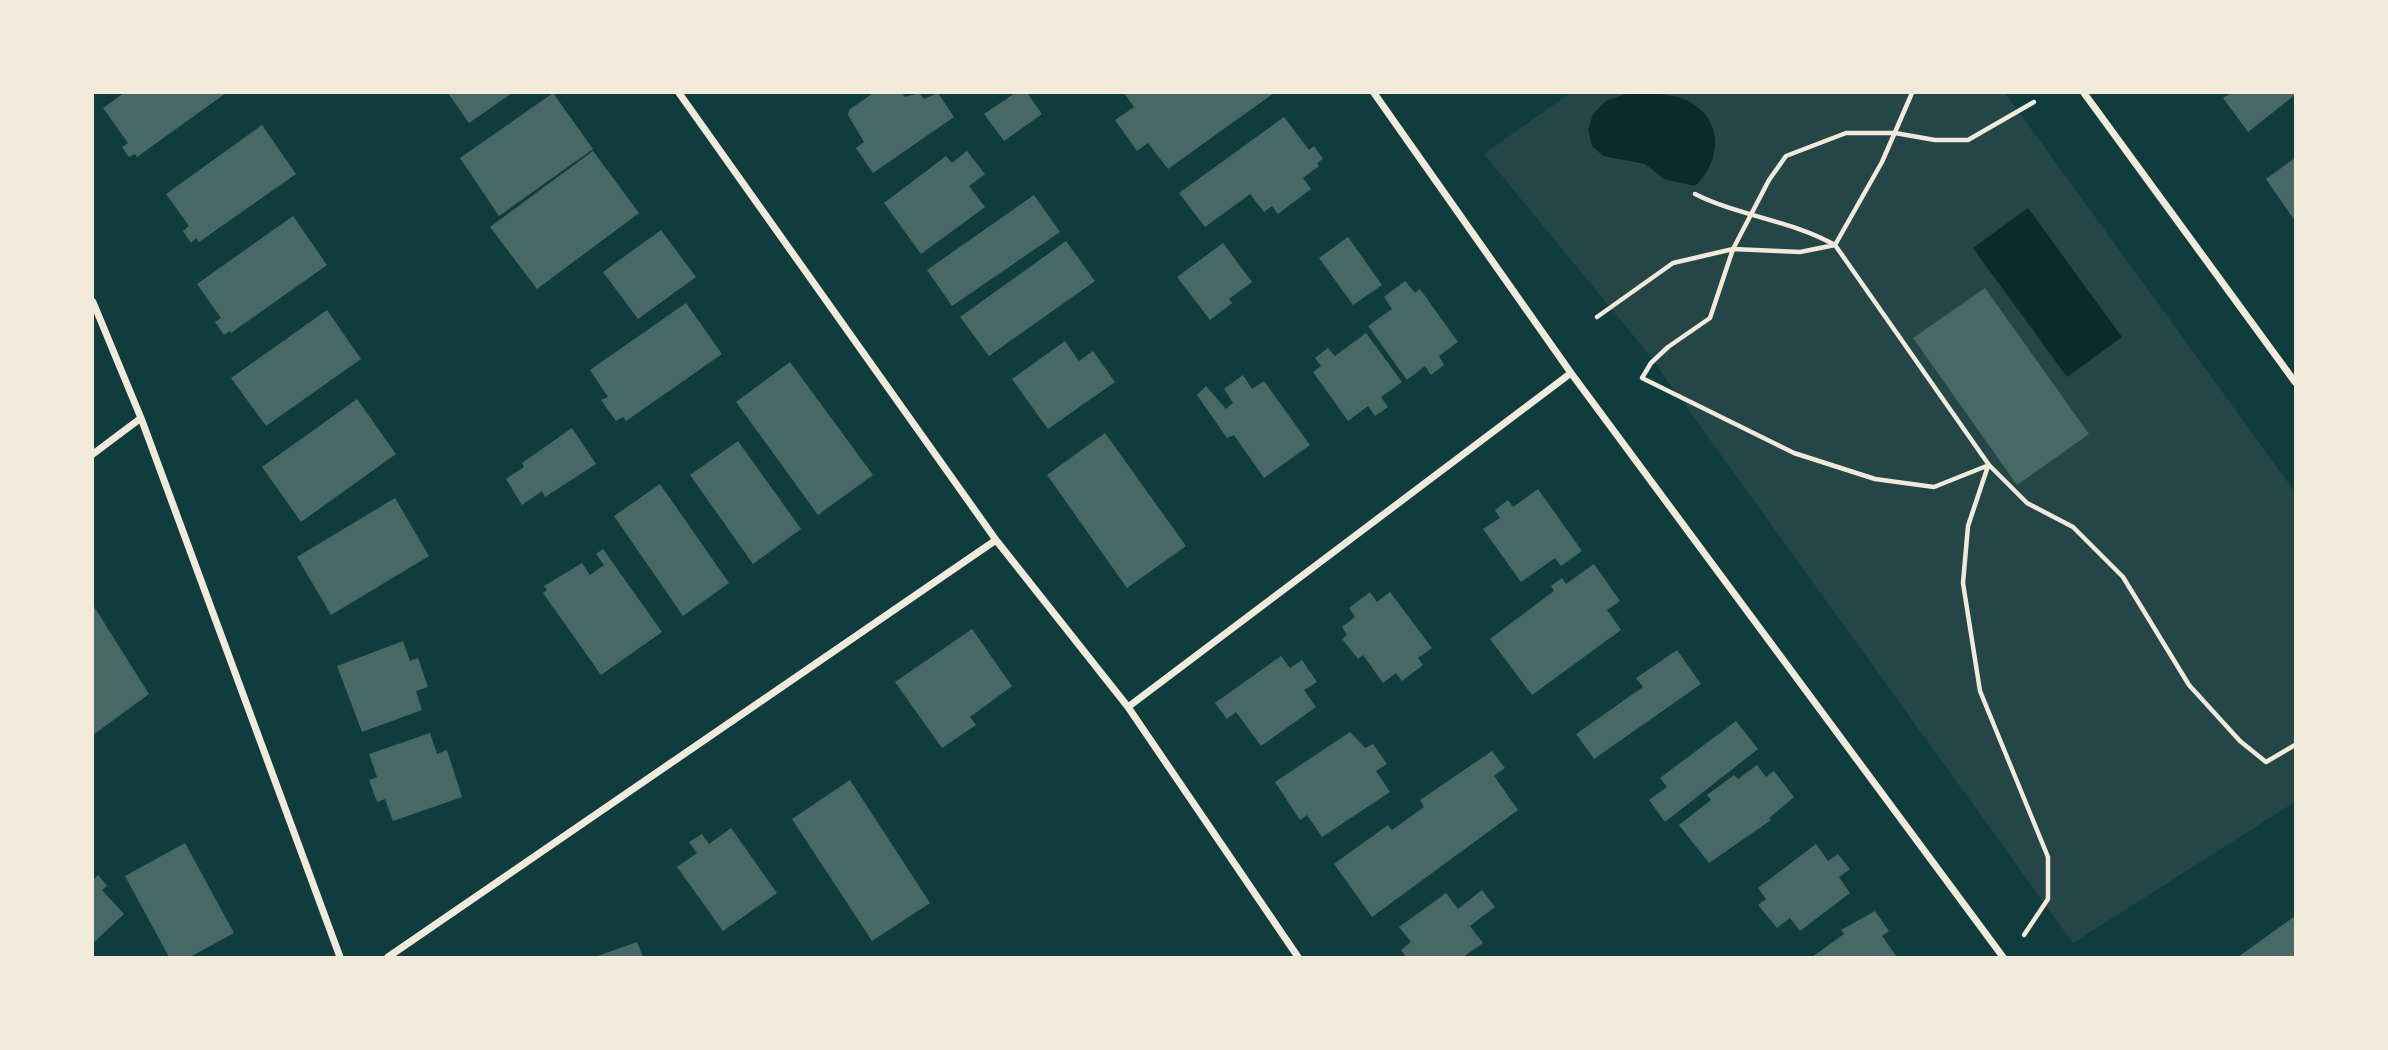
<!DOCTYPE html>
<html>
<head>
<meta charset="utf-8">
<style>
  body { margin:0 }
  #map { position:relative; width:2388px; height:1050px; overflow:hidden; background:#0f3d3e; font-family:"Nunito Sans",sans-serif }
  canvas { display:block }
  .frame { position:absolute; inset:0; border:94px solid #f1e9da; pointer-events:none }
</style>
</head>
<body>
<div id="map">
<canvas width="2388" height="1050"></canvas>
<div class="frame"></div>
</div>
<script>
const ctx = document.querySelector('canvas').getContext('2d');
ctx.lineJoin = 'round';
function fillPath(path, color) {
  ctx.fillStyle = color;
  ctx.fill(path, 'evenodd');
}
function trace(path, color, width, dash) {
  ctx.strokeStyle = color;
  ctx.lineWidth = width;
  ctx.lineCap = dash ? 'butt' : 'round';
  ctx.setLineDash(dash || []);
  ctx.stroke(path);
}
const green = new Path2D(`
  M 1570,93 L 2005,93 L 2295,492 L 2295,802 L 2073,943 L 1646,351 L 1484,154 Z`);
const water = new Path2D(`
  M 1628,93 C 1650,93 1678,92 1696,106 C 1725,127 1718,165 1695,186 L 1664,179 L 1645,164 L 1603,156 L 1592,146 L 1588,130 L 1593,114 L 1606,101 Z
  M 2028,208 L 2122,337 L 2067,377 L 1973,248 Z`);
const building = new Path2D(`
  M 124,93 L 226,93 L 137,157 L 135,154 L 129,157 L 122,147 L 128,143 L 103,108 Z
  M 448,93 L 512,93 L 469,123 Z
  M 553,93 L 593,149 L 499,216 L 460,158 Z
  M 873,93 L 902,93 L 905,97 L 919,93 L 924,99 L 938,93 L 954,117 L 873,173 L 856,148 L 864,142 L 848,115 L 849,110 Z
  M 1015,93 L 1027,93 L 1042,114 L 1004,141 L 984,114 Z
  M 1124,93 L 1274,93 L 1168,169 L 1148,143 L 1137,151 L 1115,120 L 1134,107 Z
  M 2231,93 L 2295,93 L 2295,95 L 2248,132 L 2223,98 Z
  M 1284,117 L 1309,150 L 1314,146 L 1323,159 L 1317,163 L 1319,166 L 1303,178 L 1311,189 L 1278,214 L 1272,206 L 1264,212 L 1250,194 L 1205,227 L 1179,193 Z
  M 262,125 L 296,174 L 199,242 L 196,238 L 191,243 L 183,231 L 189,226 L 166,194 Z
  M 593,151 L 639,213 L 537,289 L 490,227 Z
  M 967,151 L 985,174 L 969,186 L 985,207 L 921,254 L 884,203 L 946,156 L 952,163 Z
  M 2295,158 L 2295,221 L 2266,179 Z
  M 1034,195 L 1060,232 L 952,306 L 927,270 Z
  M 293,216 L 327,265 L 231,333 L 230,331 L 224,335 L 215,322 L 221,318 L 197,284 Z
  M 661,230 L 696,277 L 638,319 L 603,272 Z
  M 1348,237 L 1382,285 L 1353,305 L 1319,258 Z
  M 1066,241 L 1095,281 L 989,356 L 960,317 Z
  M 1223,243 L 1252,282 L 1229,299 L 1232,303 L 1210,320 L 1177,277 Z
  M 1405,281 L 1415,293 L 1420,289 L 1458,342 L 1439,356 L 1444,365 L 1431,375 L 1425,366 L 1407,380 L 1368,326 L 1392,309 L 1384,297 Z
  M 1985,288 L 2089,434 L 2017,485 L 1913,338 Z
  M 686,303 L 722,354 L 626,421 L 623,417 L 616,421 L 601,400 L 608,397 L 590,370 Z
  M 327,310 L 361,359 L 266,426 L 231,378 Z
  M 1366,333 L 1402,382 L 1381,397 L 1388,407 L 1375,416 L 1368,406 L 1348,421 L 1313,372 L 1321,366 L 1315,358 L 1328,348 L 1335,356 Z
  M 1065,341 L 1079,361 L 1093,351 L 1115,382 L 1048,429 L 1012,379 Z
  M 790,362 L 873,475 L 818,515 L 736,402 Z
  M 1243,375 L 1252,389 L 1264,381 L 1310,445 L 1264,478 L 1234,435 L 1227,438 L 1197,395 L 1206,386 L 1226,409 L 1233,403 L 1224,389 Z
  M 357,399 L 396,454 L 301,522 L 262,467 Z
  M 572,428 L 596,464 L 545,497 L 542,491 L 522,505 L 506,479 L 524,467 L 522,463 Z
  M 1105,433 L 1186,546 L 1127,588 L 1047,475 Z
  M 738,441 L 801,529 L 753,564 L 690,475 Z
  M 660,484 L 729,583 L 683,616 L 614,516 Z
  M 1538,489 L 1582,551 L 1561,566 L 1555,558 L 1521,582 L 1483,529 L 1500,518 L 1495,510 L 1508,500 L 1513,507 Z
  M 395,498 L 429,556 L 331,615 L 297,557 Z
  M 603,549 L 662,632 L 601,675 L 543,593 L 547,590 L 544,586 L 582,563 L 590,575 L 604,565 L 596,554 Z
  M 1594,564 L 1620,601 L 1607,610 L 1621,630 L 1532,695 L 1490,639 L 1554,591 L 1551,586 L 1562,578 L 1566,584 Z
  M 1370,592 L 1377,602 L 1390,592 L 1432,648 L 1418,658 L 1423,665 L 1402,681 L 1396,673 L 1383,683 L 1363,655 L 1358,659 L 1342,639 L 1347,635 L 1342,627 L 1355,617 L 1349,608 Z
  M 93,605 L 149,694 L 93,735 Z
  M 972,629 L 1012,686 L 970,717 L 976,725 L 942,748 L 895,682 Z
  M 403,641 L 410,661 L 418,658 L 428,687 L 416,691 L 422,710 L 362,732 L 337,666 Z
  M 1677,650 L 1701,684 L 1594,759 L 1576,734 L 1643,687 L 1636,678 Z
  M 1281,656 L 1290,668 L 1302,660 L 1317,682 L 1304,690 L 1316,707 L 1261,746 L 1236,712 L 1227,719 L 1215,703 Z
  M 1736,721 L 1758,749 L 1665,822 L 1649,800 L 1667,787 L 1660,778 Z
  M 1350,732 L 1365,748 L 1373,744 L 1387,764 L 1376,771 L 1390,792 L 1322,837 L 1307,815 L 1300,820 L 1275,782 Z
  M 430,733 L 437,754 L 447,750 L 462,797 L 393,821 L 385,799 L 377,802 L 369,780 L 377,777 L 369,754 Z
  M 1492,751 L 1505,768 L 1494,776 L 1518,810 L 1372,917 L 1334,864 L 1388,825 L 1392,830 L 1424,807 L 1420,800 Z
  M 1757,765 L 1766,777 L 1774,771 L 1794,797 L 1769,818 L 1771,820 L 1709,863 L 1679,825 L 1711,800 L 1707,795 L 1734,775 L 1738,779 Z
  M 850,780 L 930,903 L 872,941 L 792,819 Z
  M 731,828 L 777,893 L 723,931 L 677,867 L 697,853 L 689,842 L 702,834 L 709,844 Z
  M 185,843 L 234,933 L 190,957 L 169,957 L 125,876 Z
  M 1816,844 L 1828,861 L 1838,854 L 1850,869 L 1839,877 L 1850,893 L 1800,931 L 1790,918 L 1777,928 L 1758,905 L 1766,899 L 1758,888 Z
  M 98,875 L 107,886 L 102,890 L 124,914 L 93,943 L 93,880 Z
  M 1482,890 L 1495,907 L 1470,926 L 1483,943 L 1463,957 L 1406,957 L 1401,950 L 1411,942 L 1399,927 L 1446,893 L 1458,909 Z
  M 1875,911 L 1889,931 L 1882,936 L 1897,957 L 1812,957 L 1844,934 L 1841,930 Z
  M 2295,916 L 2295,957 L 2238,957 Z
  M 637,942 L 643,957 L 595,957 Z`);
const path = new Path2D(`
  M 1695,194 C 1741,217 1791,220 1835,245 L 1989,465 L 2027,503 L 2073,527 L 2123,577 L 2189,685 L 2240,741 L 2266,762 L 2295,745
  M 1597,317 L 1673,263 L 1733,249 L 1800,252 L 1835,245 L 1882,162 L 1912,93
  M 1989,465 L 1934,487 L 1875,479 L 1794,453 L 1642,378 L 1651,363 L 1668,347 L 1710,318 L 1733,249 L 1769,180 L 1786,156 L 1846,133 L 1895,133 L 1935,140 L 1968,140 L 2034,102
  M 1988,466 L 1968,526 L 1963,583 L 1980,691 L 2048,857 L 2048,899 L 2024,935`);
const minor = new Path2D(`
  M 679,93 L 996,540 L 1128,707 L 1298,957
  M 1374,93 L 1571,373 L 2003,957
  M 2084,93 L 2295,382
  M 93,302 L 141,418 L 340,957
  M 93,454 L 141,418
  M 1128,707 L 1571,373
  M 388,957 L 996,540`);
fillPath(green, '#244646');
fillPath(water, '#0a2a2b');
fillPath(building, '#486865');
trace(path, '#f1e9da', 4.5);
trace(minor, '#f1e9da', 7);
</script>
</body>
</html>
